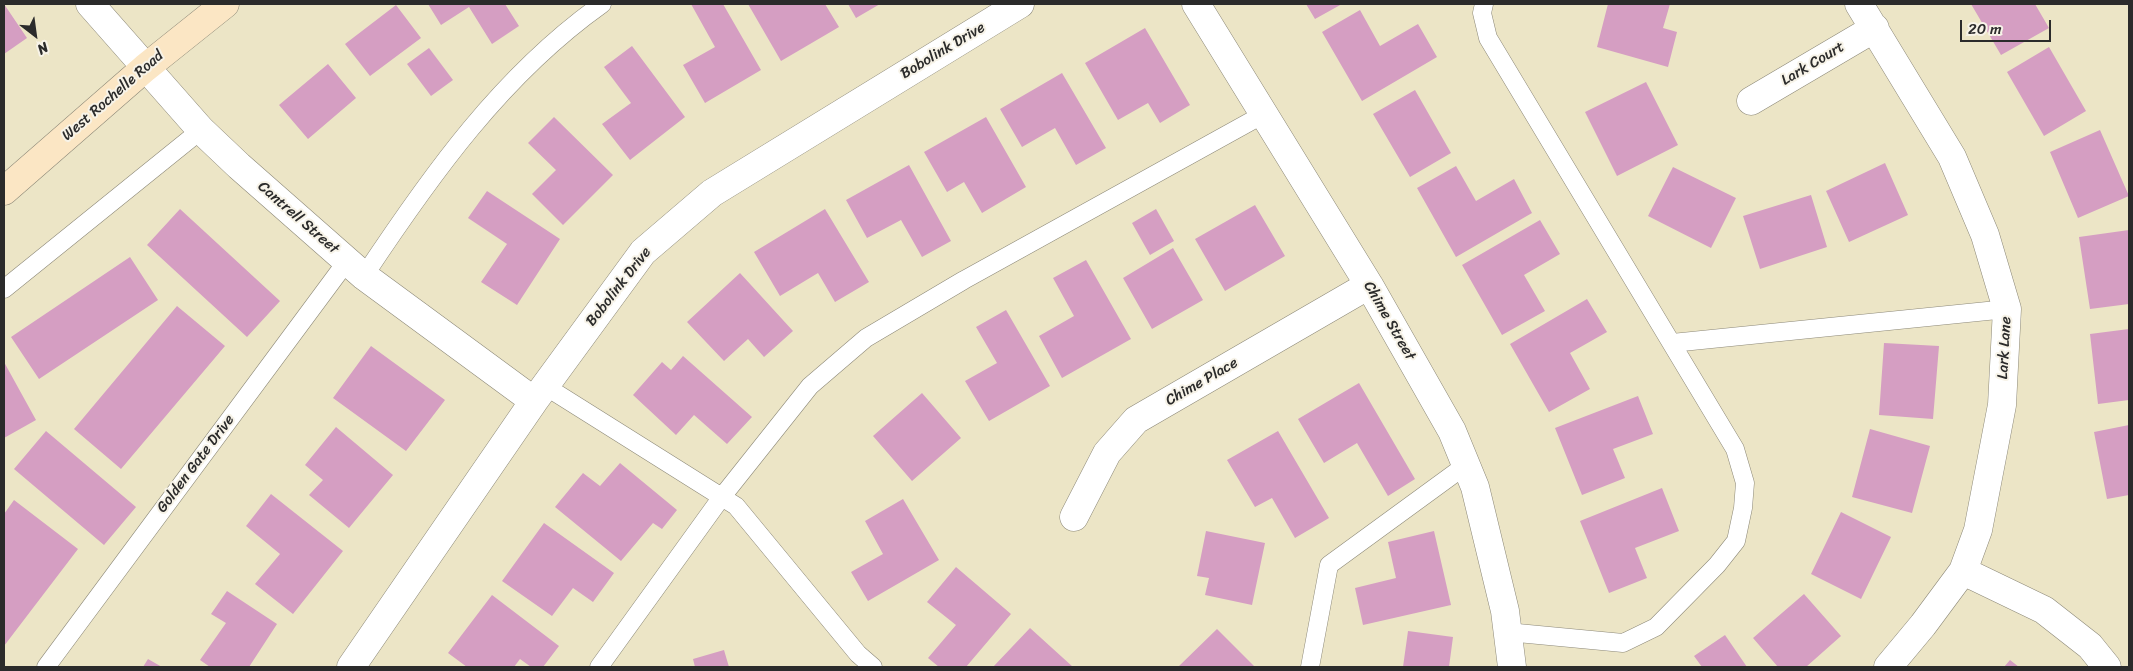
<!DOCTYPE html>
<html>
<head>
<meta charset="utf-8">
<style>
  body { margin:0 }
  #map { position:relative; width:2133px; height:671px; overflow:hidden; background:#ece5c6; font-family:Sriracha,sans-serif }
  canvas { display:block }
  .frame { position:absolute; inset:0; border:5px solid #2b2b2b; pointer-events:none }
  .north { position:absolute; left:10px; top:10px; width:50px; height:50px; -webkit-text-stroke:4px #f7f3e8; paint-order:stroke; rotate:150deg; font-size:14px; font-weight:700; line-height:20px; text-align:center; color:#2b2b2b }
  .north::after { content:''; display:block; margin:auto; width:18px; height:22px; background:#2b2b2b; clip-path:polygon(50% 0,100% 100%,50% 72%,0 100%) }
  .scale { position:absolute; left:1960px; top:20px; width:91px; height:22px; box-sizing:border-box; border:2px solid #2b2b2b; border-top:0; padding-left:6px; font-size:15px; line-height:18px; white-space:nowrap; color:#2b2b2b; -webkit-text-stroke:4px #f7f3e8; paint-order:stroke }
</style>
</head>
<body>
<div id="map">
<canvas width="2133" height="671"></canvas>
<div class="frame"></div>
<div class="north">N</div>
<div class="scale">20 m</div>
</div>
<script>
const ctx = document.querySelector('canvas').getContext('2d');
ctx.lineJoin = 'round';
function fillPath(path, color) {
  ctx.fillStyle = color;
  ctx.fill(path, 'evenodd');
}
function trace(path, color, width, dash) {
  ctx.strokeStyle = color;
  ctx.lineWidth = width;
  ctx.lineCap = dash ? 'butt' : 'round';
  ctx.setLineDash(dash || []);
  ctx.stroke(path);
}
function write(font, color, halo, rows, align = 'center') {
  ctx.font = font + ' Sriracha,sans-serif';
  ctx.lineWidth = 4;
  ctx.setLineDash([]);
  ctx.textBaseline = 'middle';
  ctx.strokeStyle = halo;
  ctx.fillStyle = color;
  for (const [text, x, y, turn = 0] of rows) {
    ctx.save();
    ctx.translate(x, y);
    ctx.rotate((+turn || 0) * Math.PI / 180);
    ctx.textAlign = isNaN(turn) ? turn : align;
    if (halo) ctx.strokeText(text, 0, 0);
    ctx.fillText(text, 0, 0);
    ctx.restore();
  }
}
const building = new Path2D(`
  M 4,4 L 27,38 L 4,54 Z
  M 428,4 L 505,4 L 519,26 L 492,44 L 469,7 L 441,25 Z
  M 691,4 L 723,4 L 761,70 L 705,103 L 683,65 L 715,47 Z
  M 748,4 L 825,4 L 839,27 L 781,61 Z
  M 848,4 L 880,4 L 856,18 Z
  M 1306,4 L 1342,4 L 1315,19 Z
  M 1608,4 L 1670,4 L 1663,28 L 1677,32 L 1668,67 L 1597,47 Z
  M 1971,4 L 2035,4 L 2049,28 L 2001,55 Z
  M 396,5 L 421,38 L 370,76 L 345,44 Z
  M 1360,10 L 1380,46 L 1418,24 L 1437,57 L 1362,101 L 1322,32 Z
  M 1145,28 L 1190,105 L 1160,123 L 1148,103 L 1118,120 L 1085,63 Z
  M 632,46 L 685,117 L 630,160 L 602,124 L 631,103 L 604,67 Z
  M 2049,47 L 2086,111 L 2044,136 L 2007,72 Z
  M 429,48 L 453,80 L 431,96 L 407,64 Z
  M 328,64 L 356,98 L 308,139 L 279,105 Z
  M 1062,73 L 1106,148 L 1076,165 L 1055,128 L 1022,147 L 1000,109 Z
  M 1646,82 L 1678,145 L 1617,176 L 1585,112 Z
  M 1415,90 L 1451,153 L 1410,177 L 1373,114 Z
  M 554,117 L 613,175 L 563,225 L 532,194 L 556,170 L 528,143 Z
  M 986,117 L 1026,187 L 982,213 L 964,182 L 947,192 L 924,152 Z
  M 2100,130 L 2129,196 L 2078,218 L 2050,152 Z
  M 1885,163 L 1908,215 L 1849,242 L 1826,191 Z
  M 909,165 L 951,241 L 922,257 L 901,220 L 867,238 L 846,200 Z
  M 1456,166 L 1476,201 L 1514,179 L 1532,213 L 1456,257 L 1417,188 Z
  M 1673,167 L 1736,198 L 1711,248 L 1648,216 Z
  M 487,191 L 560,239 L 517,305 L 481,282 L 507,244 L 468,218 Z
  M 1811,195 L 1827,247 L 1760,269 L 1743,216 Z
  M 1255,205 L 1285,256 L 1225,291 L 1195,239 Z
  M 180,209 L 280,301 L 247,337 L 147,245 Z
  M 825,209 L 869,282 L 835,302 L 818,273 L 780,296 L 754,252 Z
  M 1156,209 L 1174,241 L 1150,255 L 1132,223 Z
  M 1540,220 L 1560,254 L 1524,275 L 1545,311 L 1502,335 L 1462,265 Z
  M 2129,230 L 2129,304 L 2090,309 L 2079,237 Z
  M 1173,248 L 1203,300 L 1152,329 L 1123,278 Z
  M 130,257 L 158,300 L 39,379 L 11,337 Z
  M 1086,260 L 1131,339 L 1062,378 L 1039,336 L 1074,316 L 1053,278 Z
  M 740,273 L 793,331 L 764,357 L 748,339 L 724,361 L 687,322 Z
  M 1587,299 L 1607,332 L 1570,353 L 1590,389 L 1549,412 L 1510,344 Z
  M 177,306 L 225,346 L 121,469 L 74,429 Z
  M 1006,310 L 1050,386 L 989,421 L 965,381 L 997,363 L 976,327 Z
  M 2129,329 L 2129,400 L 2098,404 L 2090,334 Z
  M 1884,343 L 1939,346 L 1933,419 L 1879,415 Z
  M 371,346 L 445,400 L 406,451 L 333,398 Z
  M 683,356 L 752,417 L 727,444 L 694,415 L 676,435 L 633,395 L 662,362 L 671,370 Z
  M 4,362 L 36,420 L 4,438 Z
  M 1359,383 L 1415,479 L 1388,496 L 1357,443 L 1324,463 L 1298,419 Z
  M 922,393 L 961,438 L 912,481 L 873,436 Z
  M 1638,396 L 1653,434 L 1613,449 L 1625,478 L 1582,495 L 1555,428 Z
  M 2129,425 L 2129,495 L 2107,499 L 2094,432 Z
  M 336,427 L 393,475 L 349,528 L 309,495 L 323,480 L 305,465 Z
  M 1870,429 L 1930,446 L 1912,513 L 1852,497 Z
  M 46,431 L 136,507 L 104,545 L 14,469 Z
  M 1278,431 L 1329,518 L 1295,538 L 1272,498 L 1255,507 L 1227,460 Z
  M 620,463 L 677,510 L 662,529 L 653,523 L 621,561 L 555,507 L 583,473 L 600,486 Z
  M 1662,488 L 1679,531 L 1635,548 L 1647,578 L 1609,593 L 1580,521 Z
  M 271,494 L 343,551 L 293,614 L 255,584 L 280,554 L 246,526 Z
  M 903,499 L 939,560 L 868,601 L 851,572 L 883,554 L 865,521 Z
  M 14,500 L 78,549 L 4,646 L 4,514 Z
  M 1841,512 L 1891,537 L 1861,599 L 1811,574 Z
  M 544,523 L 614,573 L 593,602 L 573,588 L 552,616 L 502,581 Z
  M 1206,531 L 1265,543 L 1252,605 L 1205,595 L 1209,578 L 1197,576 Z
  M 1434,531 L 1451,605 L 1363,625 L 1355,588 L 1396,578 L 1388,542 Z
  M 956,567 L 1011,614 L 966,667 L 939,667 L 928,658 L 956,625 L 927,602 Z
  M 227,591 L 277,624 L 249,667 L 210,667 L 200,660 L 226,623 L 211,614 Z
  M 1804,594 L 1841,636 L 1806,667 L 1778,667 L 1753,638 Z
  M 492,595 L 559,646 L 543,667 L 531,667 L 520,659 L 514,667 L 467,667 L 448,653 Z
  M 1030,628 L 1073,667 L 993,667 Z
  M 1217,629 L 1255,667 L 1178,667 Z
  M 1408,631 L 1453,637 L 1449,667 L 1403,667 Z
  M 1725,635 L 1747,667 L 1702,667 L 1694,656 Z
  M 724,650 L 729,667 L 695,667 L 693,659 Z
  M 148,659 L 162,667 L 143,667 Z
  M 2010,660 L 2019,667 L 2004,667 Z`);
const lane = new Path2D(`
  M 1484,4 L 1482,13 L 1488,38 L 1735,449 L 1745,483 L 1743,508 L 1736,541 L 1717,565 L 1656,627 L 1623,643 L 1507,632
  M 364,276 C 431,175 502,75 602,4
  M 4,289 L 201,130
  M 1672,343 L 2007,309
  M 545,386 L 736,506 L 858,654 L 873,667
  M 46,667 L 347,261
  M 599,667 L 721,498 L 810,386 L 866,338 L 964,280 L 1264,114
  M 1310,667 L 1329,565 L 1466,465`);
const street = new Path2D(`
  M 90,4 L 201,130 L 239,166 L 364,276 L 534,401
  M 1196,4 L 1369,285 L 1452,431 L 1475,487 L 1505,611 L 1512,667
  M 1859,4 L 1952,157 L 1985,235 L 2007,309 L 2002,405 L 1978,530 L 1963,571 L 1923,625 L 1888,667
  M 1751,101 L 1875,28
  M 1074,517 L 1107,453 L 1136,420 L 1369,285
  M 1963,571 L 2044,610 L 2090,646 L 2107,667
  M 351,667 L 534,401 L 643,252 L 712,193 L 1020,4`);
const secondary = new Path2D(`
  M 4,191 L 145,68 L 225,4`);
const streetNames = [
  ["Bobolink Drive",943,51,-31],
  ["Lark Court",1813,64,-31],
  ["West Rochelle Road",113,96,-41],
  ["Cantrell Street",298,218,41],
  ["Bobolink Drive",619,287,-52],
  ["Chime Street",1389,321,60],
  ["Lark Lane",2005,348,-87],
  ["Chime Place",1202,382,-30],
  ["Golden Gate Drive",196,464,-53]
];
fillPath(building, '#d59ec2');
trace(lane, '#8c8878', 19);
trace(street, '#8c8878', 29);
trace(secondary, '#8c8878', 29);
trace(lane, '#fff', 18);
trace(street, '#fff', 28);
trace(secondary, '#fbe6c4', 28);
write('15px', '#2b2b2b', '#f7f3e8', streetNames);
</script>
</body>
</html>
